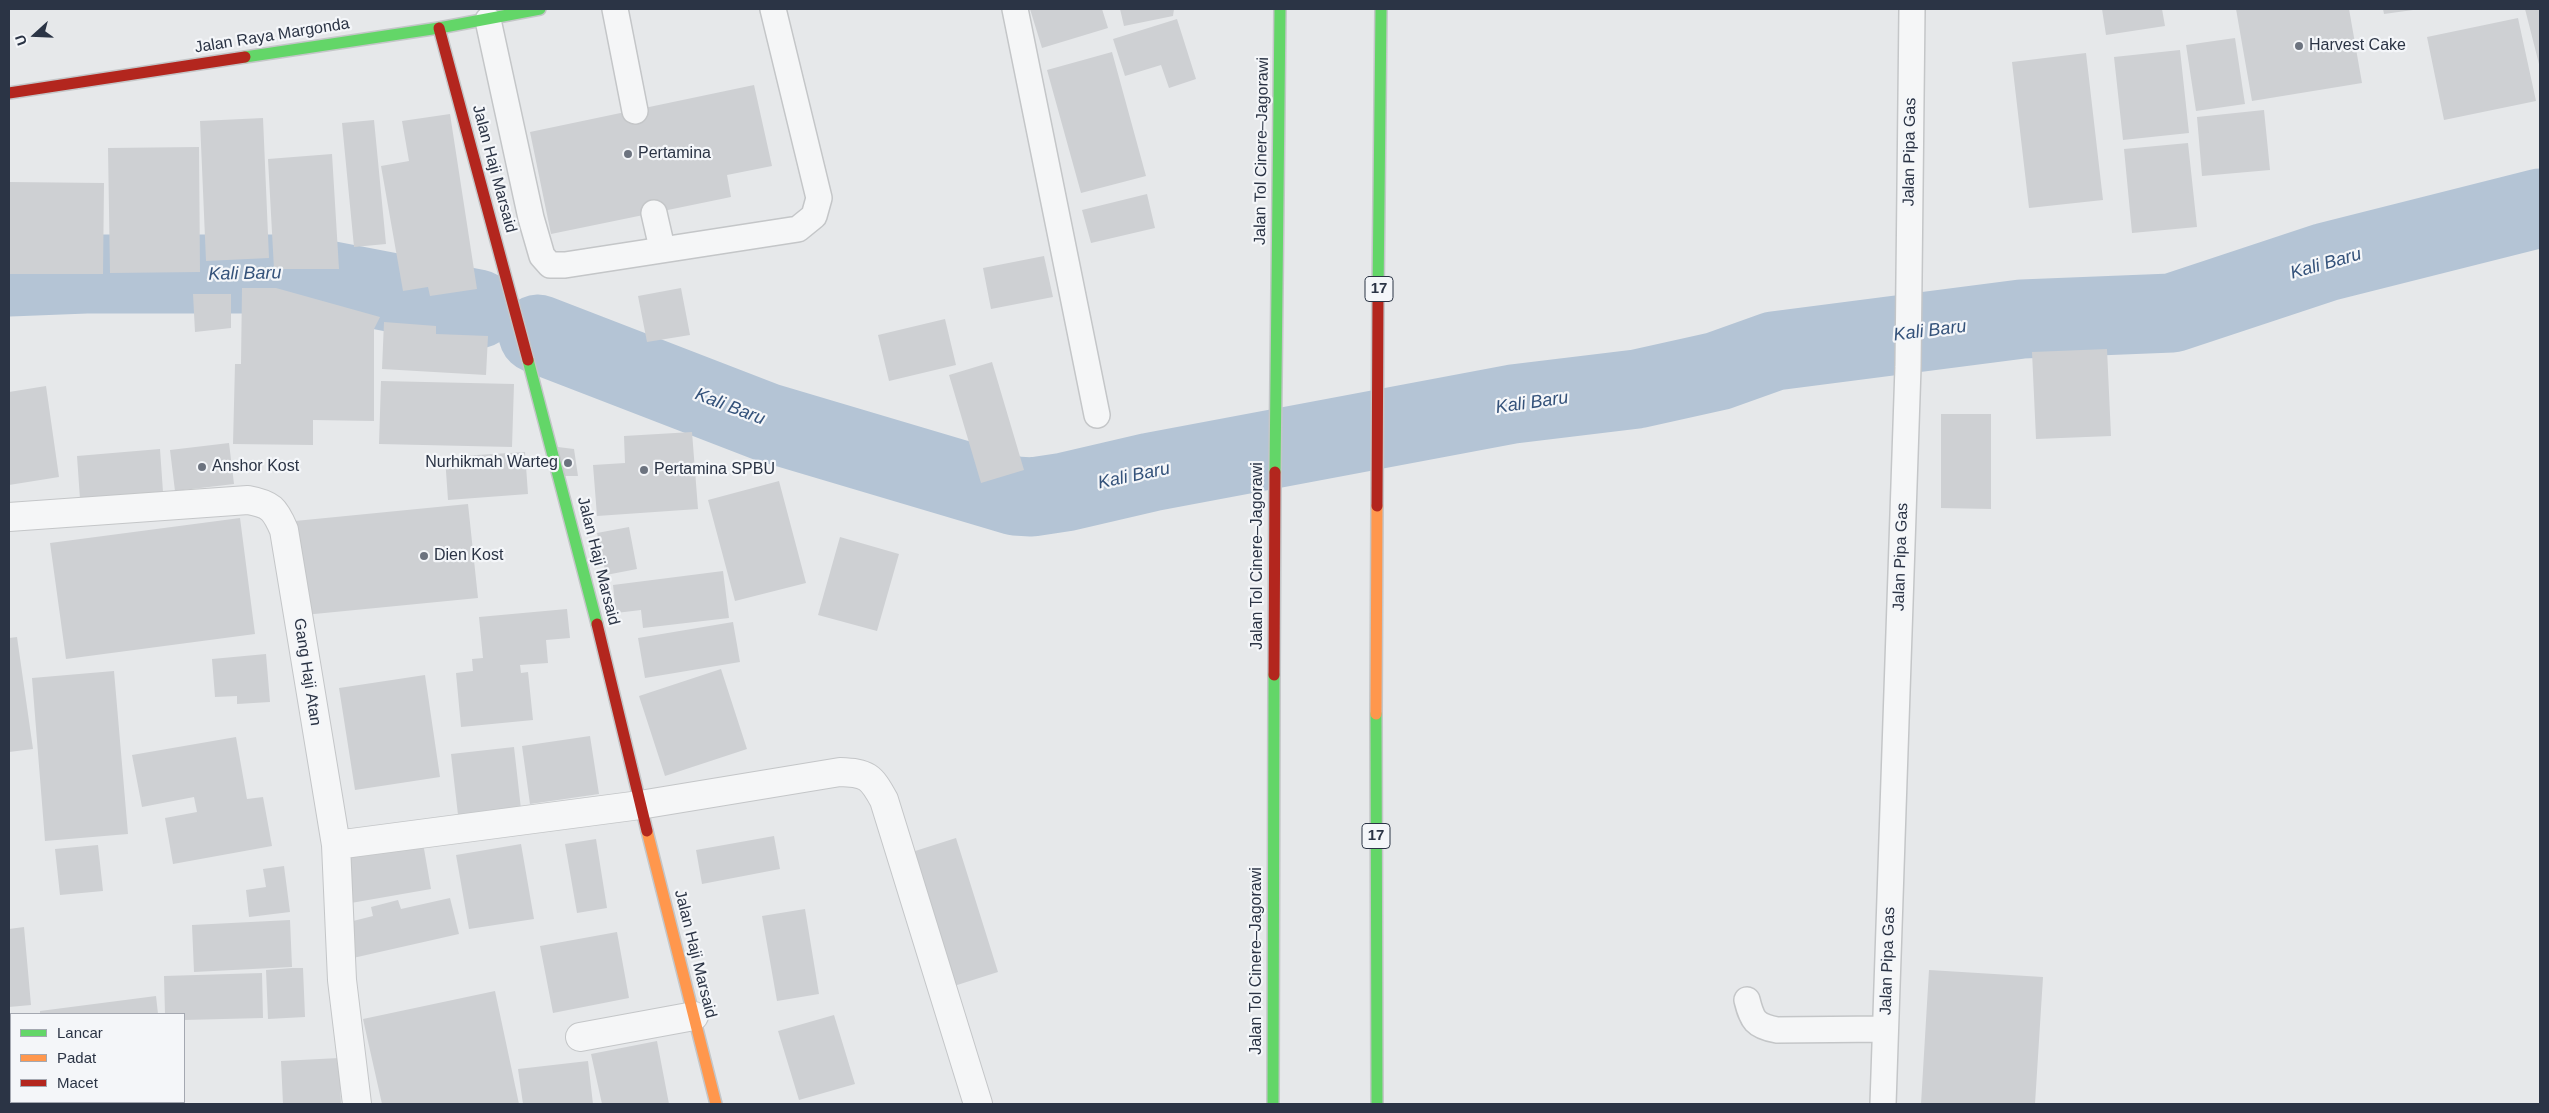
<!DOCTYPE html>
<html>
<head>
<meta charset="utf-8">
<style>
  body { margin:0 }
  #map { position:relative; width:2549px; height:1113px; overflow:hidden; background:#e6e8ea; font-family:Arial,sans-serif }
  canvas { display:block }
  .frame { position:absolute; inset:0; border:10px solid #2b3445; pointer-events:none }
  .legend { position:absolute; left:10px; top:1013px; width:175px; height:90px; box-sizing:border-box; background:#f4f6f9; border:1px solid #a4a8b1; margin:0; padding:6px 9px; list-style:none; font-size:15px; color:#2b3445 }
  .legend li { display:flex; align-items:center; gap:10px; height:25px }
  .legend b { width:25px; border:1px solid #a4a8b1 }
  .north { position:absolute; left:10px; top:10px; width:50px; height:50px; -webkit-text-stroke:4px #f4f6f9; paint-order:stroke; rotate:250deg; font-size:14px; font-weight:700; line-height:20px; text-align:center; color:#2b3445 }
  .north::after { content:''; display:block; margin:auto; width:18px; height:22px; background:#2b3445; clip-path:polygon(50% 0,100% 100%,50% 72%,0 100%) }
</style>
</head>
<body>
<div id="map">
<canvas width="2549" height="1113"></canvas>
<div class="frame"></div>
<ul class="legend">
<li><b style="height:6px;background:#63d668"></b>Lancar</li>
<li><b style="height:6px;background:#ff974d"></b>Padat</li>
<li><b style="height:6px;background:#b3261e"></b>Macet</li>
</ul>
<div class="north">U</div>
</div>
<script>
const ctx = document.querySelector('canvas').getContext('2d');
ctx.lineJoin = 'round';
function trace(path, color, width, dash) {
  ctx.strokeStyle = color;
  ctx.lineWidth = width;
  ctx.lineCap = dash ? 'butt' : 'round';
  ctx.setLineDash(dash || []);
  ctx.stroke(path);
}
function fillPath(path, color) {
  ctx.fillStyle = color;
  ctx.fill(path, 'evenodd');
}
function write(font, color, halo, rows, align = 'center') {
  ctx.font = font + ' Arial,sans-serif';
  ctx.lineWidth = 4.5;
  ctx.setLineDash([]);
  ctx.textBaseline = 'middle';
  ctx.strokeStyle = halo;
  ctx.fillStyle = color;
  for (const [text, x, y, turn = 0] of rows) {
    ctx.save();
    ctx.translate(x, y);
    ctx.rotate((+turn || 0) * Math.PI / 180);
    ctx.textAlign = isNaN(turn) ? turn : align;
    if (halo) ctx.strokeText(text, 0, 0);
    ctx.fillText(text, 0, 0);
    ctx.restore();
  }
}
const river = new Path2D(`
  M 9,277 L 86,274 L 296,274 L 478,309
  M 538,334 L 766,422 L 1015,496 L 1032,497 L 1065,492 L 1151,472 L 1513,404 L 1637,389 L 1718,371 L 1774,351 L 2022,319 L 2172,313 L 2326,262 L 2540,208`);
const building = new Path2D(`
  M 1030,9 L 1102,9 L 1108,28 L 1042,48 Z
  M 1120,9 L 1174,9 L 1173,16 L 1124,26 Z
  M 2102,9 L 2162,9 L 2165,26 L 2106,35 Z
  M 2236,9 L 2349,9 L 2362,83 L 2252,101 Z
  M 2383,9 L 2413,9 L 2413,10 L 2384,14 Z
  M 2525,9 L 2540,9 L 2540,68 Z
  M 2518,18 L 2536,101 L 2444,120 L 2427,37 Z
  M 1177,19 L 1196,79 L 1169,88 L 1161,65 L 1125,76 L 1113,39 Z
  M 2235,38 L 2245,104 L 2196,111 L 2186,45 Z
  M 2180,50 L 2189,133 L 2123,140 L 2114,57 Z
  M 1112,52 L 1146,176 L 1081,193 L 1047,70 Z
  M 2086,53 L 2103,200 L 2029,208 L 2012,62 Z
  M 754,85 L 772,166 L 727,175 L 731,197 L 551,234 L 530,132 Z
  M 2264,110 L 2270,170 L 2202,176 L 2197,117 Z
  M 450,114 L 477,289 L 430,296 L 428,287 L 403,291 L 381,166 L 409,161 L 402,121 Z
  M 263,118 L 269,258 L 206,261 L 200,121 Z
  M 374,120 L 386,244 L 354,247 L 342,123 Z
  M 2188,143 L 2197,227 L 2132,233 L 2124,149 Z
  M 199,147 L 200,272 L 110,273 L 108,148 Z
  M 332,154 L 339,269 L 274,269 L 268,159 Z
  M 9,182 L 104,183 L 103,274 L 9,274 Z
  M 1147,194 L 1155,228 L 1091,243 L 1082,210 Z
  M 1044,256 L 1053,297 L 991,309 L 983,268 Z
  M 242,288 L 276,288 L 380,317 L 374,329 L 374,421 L 313,420 L 313,445 L 233,444 L 235,364 L 241,364 Z
  M 681,288 L 690,335 L 647,342 L 638,296 Z
  M 193,294 L 231,294 L 231,328 L 195,332 Z
  M 945,319 L 956,365 L 889,381 L 878,335 Z
  M 384,322 L 436,326 L 436,334 L 488,336 L 486,375 L 382,369 Z
  M 2107,349 L 2111,436 L 2036,439 L 2032,352 Z
  M 992,362 L 1024,470 L 981,483 L 949,375 Z
  M 381,381 L 514,384 L 512,447 L 379,444 Z
  M 46,386 L 59,477 L 9,485 L 9,392 Z
  M 1941,414 L 1991,414 L 1991,509 L 1941,508 Z
  M 692,432 L 698,509 L 597,516 L 593,465 L 625,463 L 624,436 Z
  M 229,443 L 234,484 L 175,491 L 170,450 Z
  M 558,447 L 574,449 L 578,476 L 563,476 Z
  M 160,449 L 163,492 L 80,499 L 77,456 Z
  M 525,452 L 528,494 L 448,500 L 445,457 Z
  M 779,481 L 806,583 L 735,601 L 708,500 Z
  M 468,504 L 478,598 L 304,615 L 295,521 Z
  M 240,518 L 255,634 L 66,659 L 50,543 Z
  M 629,527 L 637,569 L 606,575 L 597,533 Z
  M 840,537 L 899,554 L 877,631 L 818,615 Z
  M 723,571 L 729,618 L 643,628 L 641,610 L 616,613 L 613,585 Z
  M 567,609 L 570,638 L 546,640 L 548,663 L 520,665 L 521,673 L 528,672 L 533,720 L 461,727 L 456,673 L 473,671 L 472,659 L 483,658 L 479,617 Z
  M 733,622 L 740,662 L 645,678 L 638,638 Z
  M 17,637 L 33,749 L 9,752 L 9,638 Z
  M 266,654 L 270,702 L 237,704 L 237,696 L 215,697 L 212,659 Z
  M 721,669 L 747,749 L 665,776 L 639,696 Z
  M 114,671 L 128,834 L 45,841 L 32,678 Z
  M 425,675 L 440,777 L 355,790 L 339,688 Z
  M 590,736 L 599,794 L 530,804 L 522,746 Z
  M 236,737 L 247,799 L 263,797 L 272,846 L 173,864 L 165,818 L 197,812 L 194,797 L 142,807 L 132,755 Z
  M 514,747 L 521,809 L 458,815 L 451,754 Z
  M 774,836 L 780,869 L 702,884 L 696,850 Z
  M 956,838 L 998,972 L 954,986 L 912,852 Z
  M 596,839 L 607,908 L 577,913 L 565,844 Z
  M 423,843 L 431,889 L 351,903 L 343,857 Z
  M 521,844 L 534,919 L 469,929 L 456,855 Z
  M 98,845 L 103,891 L 60,895 L 55,849 Z
  M 284,866 L 290,912 L 249,917 L 246,890 L 266,887 L 263,869 Z
  M 450,898 L 459,934 L 353,958 L 345,923 L 373,916 L 371,907 L 398,900 L 401,909 Z
  M 805,909 L 819,994 L 777,1001 L 762,916 Z
  M 290,920 L 292,967 L 194,972 L 192,925 Z
  M 24,927 L 31,1005 L 9,1007 L 9,929 Z
  M 617,932 L 629,998 L 553,1013 L 540,946 Z
  M 292,968 L 303,968 L 305,1017 L 268,1019 L 266,970 Z
  M 1929,970 L 2043,977 L 2035,1104 L 1921,1104 Z
  M 262,973 L 263,1018 L 184,1020 L 184,1014 L 165,1014 L 164,976 Z
  M 495,991 L 519,1104 L 382,1104 L 363,1019 Z
  M 156,996 L 158,1014 L 40,1014 L 40,1011 Z
  M 834,1015 L 855,1084 L 799,1100 L 778,1031 Z
  M 657,1041 L 669,1104 L 602,1104 L 591,1054 Z
  M 339,1058 L 341,1104 L 283,1104 L 281,1061 Z
  M 588,1061 L 593,1104 L 523,1104 L 518,1069 Z
  M 9,1078 L 11,1078 L 11,1102 L 86,1103 L 9,1104 Z`);
const lane = new Path2D(`
  M 615,9 L 635,111
  M 1015,9 L 1097,415
  M 488,20 L 531,218 L 542,256 L 550,265 L 565,265 L 798,229 L 814,216 L 819,198 L 773,9
  M 654,213 L 662,248
  M 1747,1000 C 1752,1020 1755,1026 1777,1030 L 1885,1029
  M 1883,1104 L 1908,367 L 1912,9`);
const street = new Path2D(`
  M 9,517 L 248,500 C 271,504 275,509 284,530 L 336,845 L 342,980 L 357,1104
  M 336,845 L 640,805 L 840,772 C 867,773 871,776 884,800 L 978,1104
  M 580,1037 L 694,1016`);
const fast = new Path2D(`
  M 245,57 L 439,28 L 540,9
  M 1378,295 L 1381,9
  M 528,360 L 597,624
  M 1275,472 L 1280,9
  M 1376,714 L 1377,1104
  M 1273,1104 L 1274,675`);
const slow = new Path2D(`
  M 1376,714 L 1377,506
  M 647,831 L 716,1104`);
const jam = new Path2D(`
  M 439,28 L 528,360
  M 9,93 L 245,57
  M 1377,506 L 1378,295
  M 597,624 L 647,831
  M 1274,675 L 1275,472`);
const markers = [
  [2299,46,5,"#6c737f"],
  [628,154,5,"#6c737f"],
  [568,463,5,"#6c737f"],
  [202,467,5,"#6c737f"],
  [644,470,5,"#6c737f"],
  [424,556,5,"#6c737f"]
];
const shields = [
  [1379,289,28],
  [1376,836,28]
];
const shieldNames = [
  ["17",1379,289],
  ["17",1376,836]
];
const streetNames = [
  ["Jalan Raya Margonda",272,36,-9],
  ["Jalan Tol Cinere–Jagorawi",1262,151,-89],
  ["Jalan Pipa Gas",1910,152,-89],
  ["Jalan Haji Marsaid",494,169,75],
  ["Jalan Tol Cinere–Jagorawi",1258,556,-90],
  ["Jalan Pipa Gas",1901,557,-88],
  ["Jalan Haji Marsaid",598,561,76],
  ["Gang Haji Atan",307,672,81],
  ["Jalan Haji Marsaid",695,954,76],
  ["Jalan Tol Cinere–Jagorawi",1257,961,-90],
  ["Jalan Pipa Gas",1888,961,-88]
];
const poiNames = [
  ["Harvest Cake",2309,46],
  ["Pertamina",638,154],
  ["Nurhikmah Warteg",558,463,"right"],
  ["Anshor Kost",212,467],
  ["Pertamina SPBU",654,470],
  ["Dien Kost",434,556]
];
const waterNames = [
  ["Kali Baru",2326,264,-16],
  ["Kali Baru",245,274,-1],
  ["Kali Baru",1930,331,-7],
  ["Kali Baru",1532,403,-8],
  ["Kali Baru",730,407,21],
  ["Kali Baru",1134,476,-12]
];
trace(river, '#b4c4d5', 79);
fillPath(building, '#ced0d3');
trace(lane, '#c4c6c8', 28);
trace(street, '#c4c6c8', 30);
trace(fast, '#c4c6c8', 14);
trace(slow, '#c4c6c8', 14);
trace(jam, '#c4c6c8', 14);
trace(lane, '#f5f6f7', 25);
trace(street, '#f5f6f7', 28);
trace(fast, '#63d668', 11);
trace(slow, '#ff974d', 11);
trace(jam, '#b3261e', 11);
for (const [x, y, r, color] of markers) {
  const dot = new Path2D();
  dot.arc(x, y, r, 0, 2 * Math.PI);
  ctx.fillStyle = color;
  ctx.fill(dot);
  trace(dot, '#f4f6f9', 2);
}
for (const [x, y, w] of shields) {
  const box = new Path2D();
  box.roundRect(x - w / 2, y - 12.5, w, 25, 4);
  ctx.fillStyle = '#f4f6f9';
  ctx.fill(box);
  trace(box, '#2b3445', 1);
}
write('bold 15px', '#2b3445', null, shieldNames);
write('16px', '#2b3445', '#f4f6f9', streetNames);
write('16px', '#2b3445', '#f4f6f9', poiNames, 'left');
write('italic 18px', '#34527a', '#f4f6f9', waterNames);
</script>
</body>
</html>
